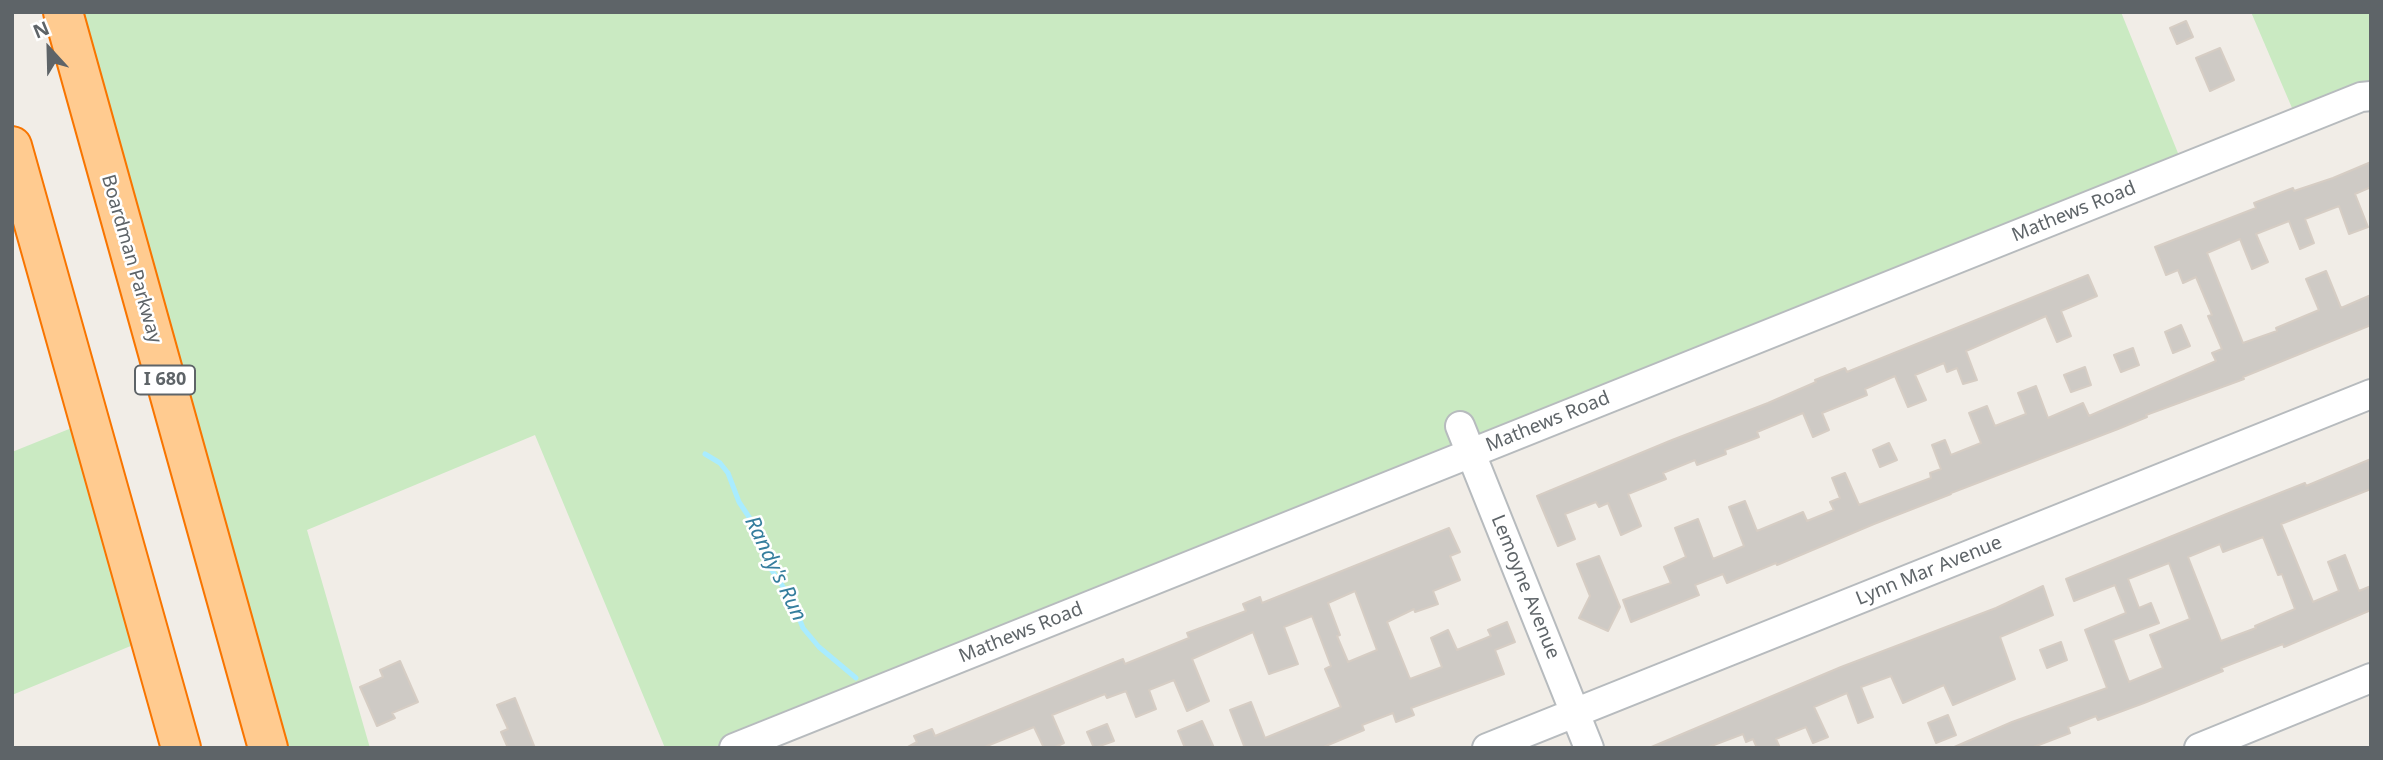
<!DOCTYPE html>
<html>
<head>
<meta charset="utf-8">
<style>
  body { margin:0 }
  #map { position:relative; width:2383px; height:760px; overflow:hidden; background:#f1ede7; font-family:"Noto Sans",sans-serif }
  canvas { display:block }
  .frame { position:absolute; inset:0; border:14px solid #5e6468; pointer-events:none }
  .north { position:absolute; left:14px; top:14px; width:70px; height:70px; -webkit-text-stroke:5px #fff; paint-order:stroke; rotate:338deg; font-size:19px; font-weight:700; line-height:28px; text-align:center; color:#5e6468 }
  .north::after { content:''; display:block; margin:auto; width:24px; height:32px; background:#5e6468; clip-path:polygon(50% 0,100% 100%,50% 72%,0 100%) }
</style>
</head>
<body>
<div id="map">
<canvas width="2383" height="760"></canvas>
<div class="frame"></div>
<div class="north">N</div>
</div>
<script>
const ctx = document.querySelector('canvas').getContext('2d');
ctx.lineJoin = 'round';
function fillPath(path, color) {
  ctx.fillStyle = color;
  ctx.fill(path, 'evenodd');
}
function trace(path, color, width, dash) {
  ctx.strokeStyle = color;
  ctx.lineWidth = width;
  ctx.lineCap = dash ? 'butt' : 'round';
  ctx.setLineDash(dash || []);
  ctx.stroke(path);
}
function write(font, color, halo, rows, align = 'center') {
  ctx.font = font + ' "Noto Sans",sans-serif';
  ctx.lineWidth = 5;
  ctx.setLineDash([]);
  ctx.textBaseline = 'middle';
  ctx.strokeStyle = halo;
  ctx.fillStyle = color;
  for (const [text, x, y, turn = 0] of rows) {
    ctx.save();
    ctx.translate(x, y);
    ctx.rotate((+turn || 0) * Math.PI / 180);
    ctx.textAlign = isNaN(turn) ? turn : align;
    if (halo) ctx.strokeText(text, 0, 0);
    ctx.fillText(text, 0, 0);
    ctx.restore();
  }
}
const green = new Path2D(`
  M 63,12 L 2121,12 L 2184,168 L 734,748 L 665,748 L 535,435 L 307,530 L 370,748 L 268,748 Z
  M 2251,12 L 2371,12 L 2371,87 L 2298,122 Z
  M 89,421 L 150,638 L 12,695 L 12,452 Z`);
const stream = new Path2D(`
  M 705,454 L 720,463 L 728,473 L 739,502 L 757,529 L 771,569 L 792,600 L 803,628 L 819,647 L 856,678`);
const building = new Path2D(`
  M 2186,21 L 2193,37 L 2177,44 L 2170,28 Z
  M 2220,48 L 2234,80 L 2210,91 L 2196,58 Z
  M 2371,162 L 2371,187 L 2355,194 L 2368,227 L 2349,234 L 2339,206 L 2305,219 L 2314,243 L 2300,249 L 2289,221 L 2256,234 L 2268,262 L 2252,269 L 2240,239 L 2207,253 L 2243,343 L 2277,331 L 2276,328 L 2319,310 L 2306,279 L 2326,271 L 2341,308 L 2371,295 L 2371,325 L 2243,377 L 2244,379 L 2146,415 L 2147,417 L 2118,429 L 1951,493 L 1951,494 L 1874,524 L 1777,565 L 1776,563 L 1727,583 L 1723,574 L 1695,585 L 1699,595 L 1631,622 L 1623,600 L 1671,583 L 1664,567 L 1686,557 L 1675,528 L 1698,519 L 1713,559 L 1744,546 L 1729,507 L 1745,501 L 1757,531 L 1803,512 L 1807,521 L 1834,510 L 1830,502 L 1840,498 L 1832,478 L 1845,473 L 1859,505 L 1931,478 L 1930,473 L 1941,469 L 1932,445 L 1945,440 L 1951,455 L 1981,443 L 1969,413 L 1987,406 L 1995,426 L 2026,414 L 2018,393 L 2036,386 L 2048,418 L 2083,403 L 2089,416 L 2216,361 L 2212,353 L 2222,349 L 2208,316 L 2212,315 L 2196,277 L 2183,283 L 2178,270 L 2166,275 L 2155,247 L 2256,208 L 2254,203 L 2293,188 L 2294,191 L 2333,178 Z
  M 2088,275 L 2097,296 L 2061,311 L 2071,336 L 2057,342 L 2046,316 L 1966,351 L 1977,380 L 1963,384 L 1957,368 L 1947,372 L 1944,363 L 1915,375 L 1926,400 L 1908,407 L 1895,376 L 1865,389 L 1867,395 L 1822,413 L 1829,430 L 1813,437 L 1803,413 L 1757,432 L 1759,437 L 1725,450 L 1726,454 L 1697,465 L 1695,460 L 1663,473 L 1666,479 L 1628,494 L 1641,526 L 1621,535 L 1608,503 L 1599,507 L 1596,502 L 1565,514 L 1575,539 L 1558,546 L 1537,496 L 1672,440 L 1768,403 L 1816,382 L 1815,380 L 1845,368 L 1847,372 Z
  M 2181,325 L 2190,346 L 2173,353 L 2165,332 Z
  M 2133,348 L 2139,365 L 2121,372 L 2114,355 Z
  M 2085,367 L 2091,385 L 2071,392 L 2064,375 Z
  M 1889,443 L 1897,460 L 1880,467 L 1873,450 Z
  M 2371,459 L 2371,489 L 2281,524 L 2313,602 L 2339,591 L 2328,562 L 2345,555 L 2359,591 L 2371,586 L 2371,610 L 2284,647 L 2283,644 L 2221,668 L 2223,671 L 2144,703 L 2098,720 L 2096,716 L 2068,727 L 2070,733 L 2031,748 L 1952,748 L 2012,722 L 2107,688 L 2085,630 L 2126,613 L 2115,585 L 2074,601 L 2066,579 L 2229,513 L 2305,483 L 2306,486 ZM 2263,537 L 2278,575 L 2282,574 L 2295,609 L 2255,626 L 2256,628 L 2221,641 L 2188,557 L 2220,544 L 2223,552 ZM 2169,563 L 2190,619 L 2150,635 L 2163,668 L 2129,682 L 2113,640 L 2159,623 L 2151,603 L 2139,608 L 2128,579 Z
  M 1449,528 L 1460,552 L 1450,556 L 1460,580 L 1433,591 L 1438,604 L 1415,612 L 1414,609 L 1387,622 L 1410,679 L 1442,667 L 1431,638 L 1448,630 L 1457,650 L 1491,636 L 1488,630 L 1507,622 L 1515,642 L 1495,650 L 1504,674 L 1411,708 L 1414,715 L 1396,722 L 1393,713 L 1362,725 L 1364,730 L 1321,748 L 1241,748 L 1244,746 L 1230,710 L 1251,702 L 1265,738 L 1341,707 L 1325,669 L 1331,666 L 1312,616 L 1284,627 L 1298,664 L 1269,674 L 1253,632 L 1192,659 L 1209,701 L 1187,711 L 1174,680 L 1149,690 L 1156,709 L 1136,717 L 1126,691 L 1107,698 L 1105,694 L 1052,715 L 1064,743 L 1053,748 L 1044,748 L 1034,727 L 982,748 L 906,748 L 917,742 L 914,736 L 932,729 L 935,736 L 1123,659 L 1125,664 L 1189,638 L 1187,633 L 1246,611 L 1243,604 L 1260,597 L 1262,603 ZM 1355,591 L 1377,650 L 1348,662 L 1337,636 L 1340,635 L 1328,603 Z
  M 1599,556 L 1620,607 L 1608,631 L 1579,618 L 1590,596 L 1577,564 Z
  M 2043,586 L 2053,615 L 2000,637 L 2015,679 L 1953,705 L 1944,685 L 1903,703 L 1891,676 L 1861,687 L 1873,717 L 1858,723 L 1847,693 L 1814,707 L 1828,737 L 1813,743 L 1806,727 L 1776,739 L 1780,748 L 1757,748 L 1753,739 L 1746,742 L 1743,734 L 1706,748 L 1649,748 L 1841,667 L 1996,608 Z
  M 2061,642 L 2067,660 L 2047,668 L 2040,650 Z
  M 400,661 L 418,702 L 392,713 L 395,718 L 377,726 L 360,687 L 383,677 L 380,670 Z
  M 515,698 L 535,748 L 508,748 L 501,732 L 508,729 L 497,705 Z
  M 1948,715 L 1956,735 L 1936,743 L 1928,723 Z
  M 1202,721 L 1214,748 L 1185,748 L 1178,731 Z
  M 1107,724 L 1114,741 L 1094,748 L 1087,732 Z`);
const minor = new Path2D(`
  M 1460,426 L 1589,748
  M 734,748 L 2361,97 L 2371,96
  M 1487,748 L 2371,394
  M 2199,748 L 2371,678`);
const highway = new Path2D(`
  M 63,12 L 268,748
  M 12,146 L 181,748`);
const shields = [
  [165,380,60]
];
const shieldNames = [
  ["I 680",165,380]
];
const streetNames = [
  ["Mathews Road",2074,212,-22],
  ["Boardman Parkway",131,259,74],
  ["Mathews Road",1548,422,-22],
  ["Lynn Mar Avenue",1929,571,-22],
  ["Lemoyne Avenue",1525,587,68],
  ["Mathews Road",1021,633,-22]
];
const waterNames = [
  ["Randy's Run",775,569,64]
];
fillPath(green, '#caeac2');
trace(stream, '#a9ecff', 5);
fillPath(building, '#cecac5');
trace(building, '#d6cdc4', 2);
trace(minor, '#b7bbbe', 32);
trace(highway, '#f87500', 42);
trace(minor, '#fff', 28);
trace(highway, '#ffcb90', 38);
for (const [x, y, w] of shields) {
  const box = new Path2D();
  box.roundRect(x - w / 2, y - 14.5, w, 29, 5);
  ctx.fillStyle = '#fff';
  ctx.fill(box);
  trace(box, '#5e6468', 2);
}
write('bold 18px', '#5e6468', null, shieldNames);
write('19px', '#5e6468', '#fff', streetNames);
write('italic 21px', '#357e9d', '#fff', waterNames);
</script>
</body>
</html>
